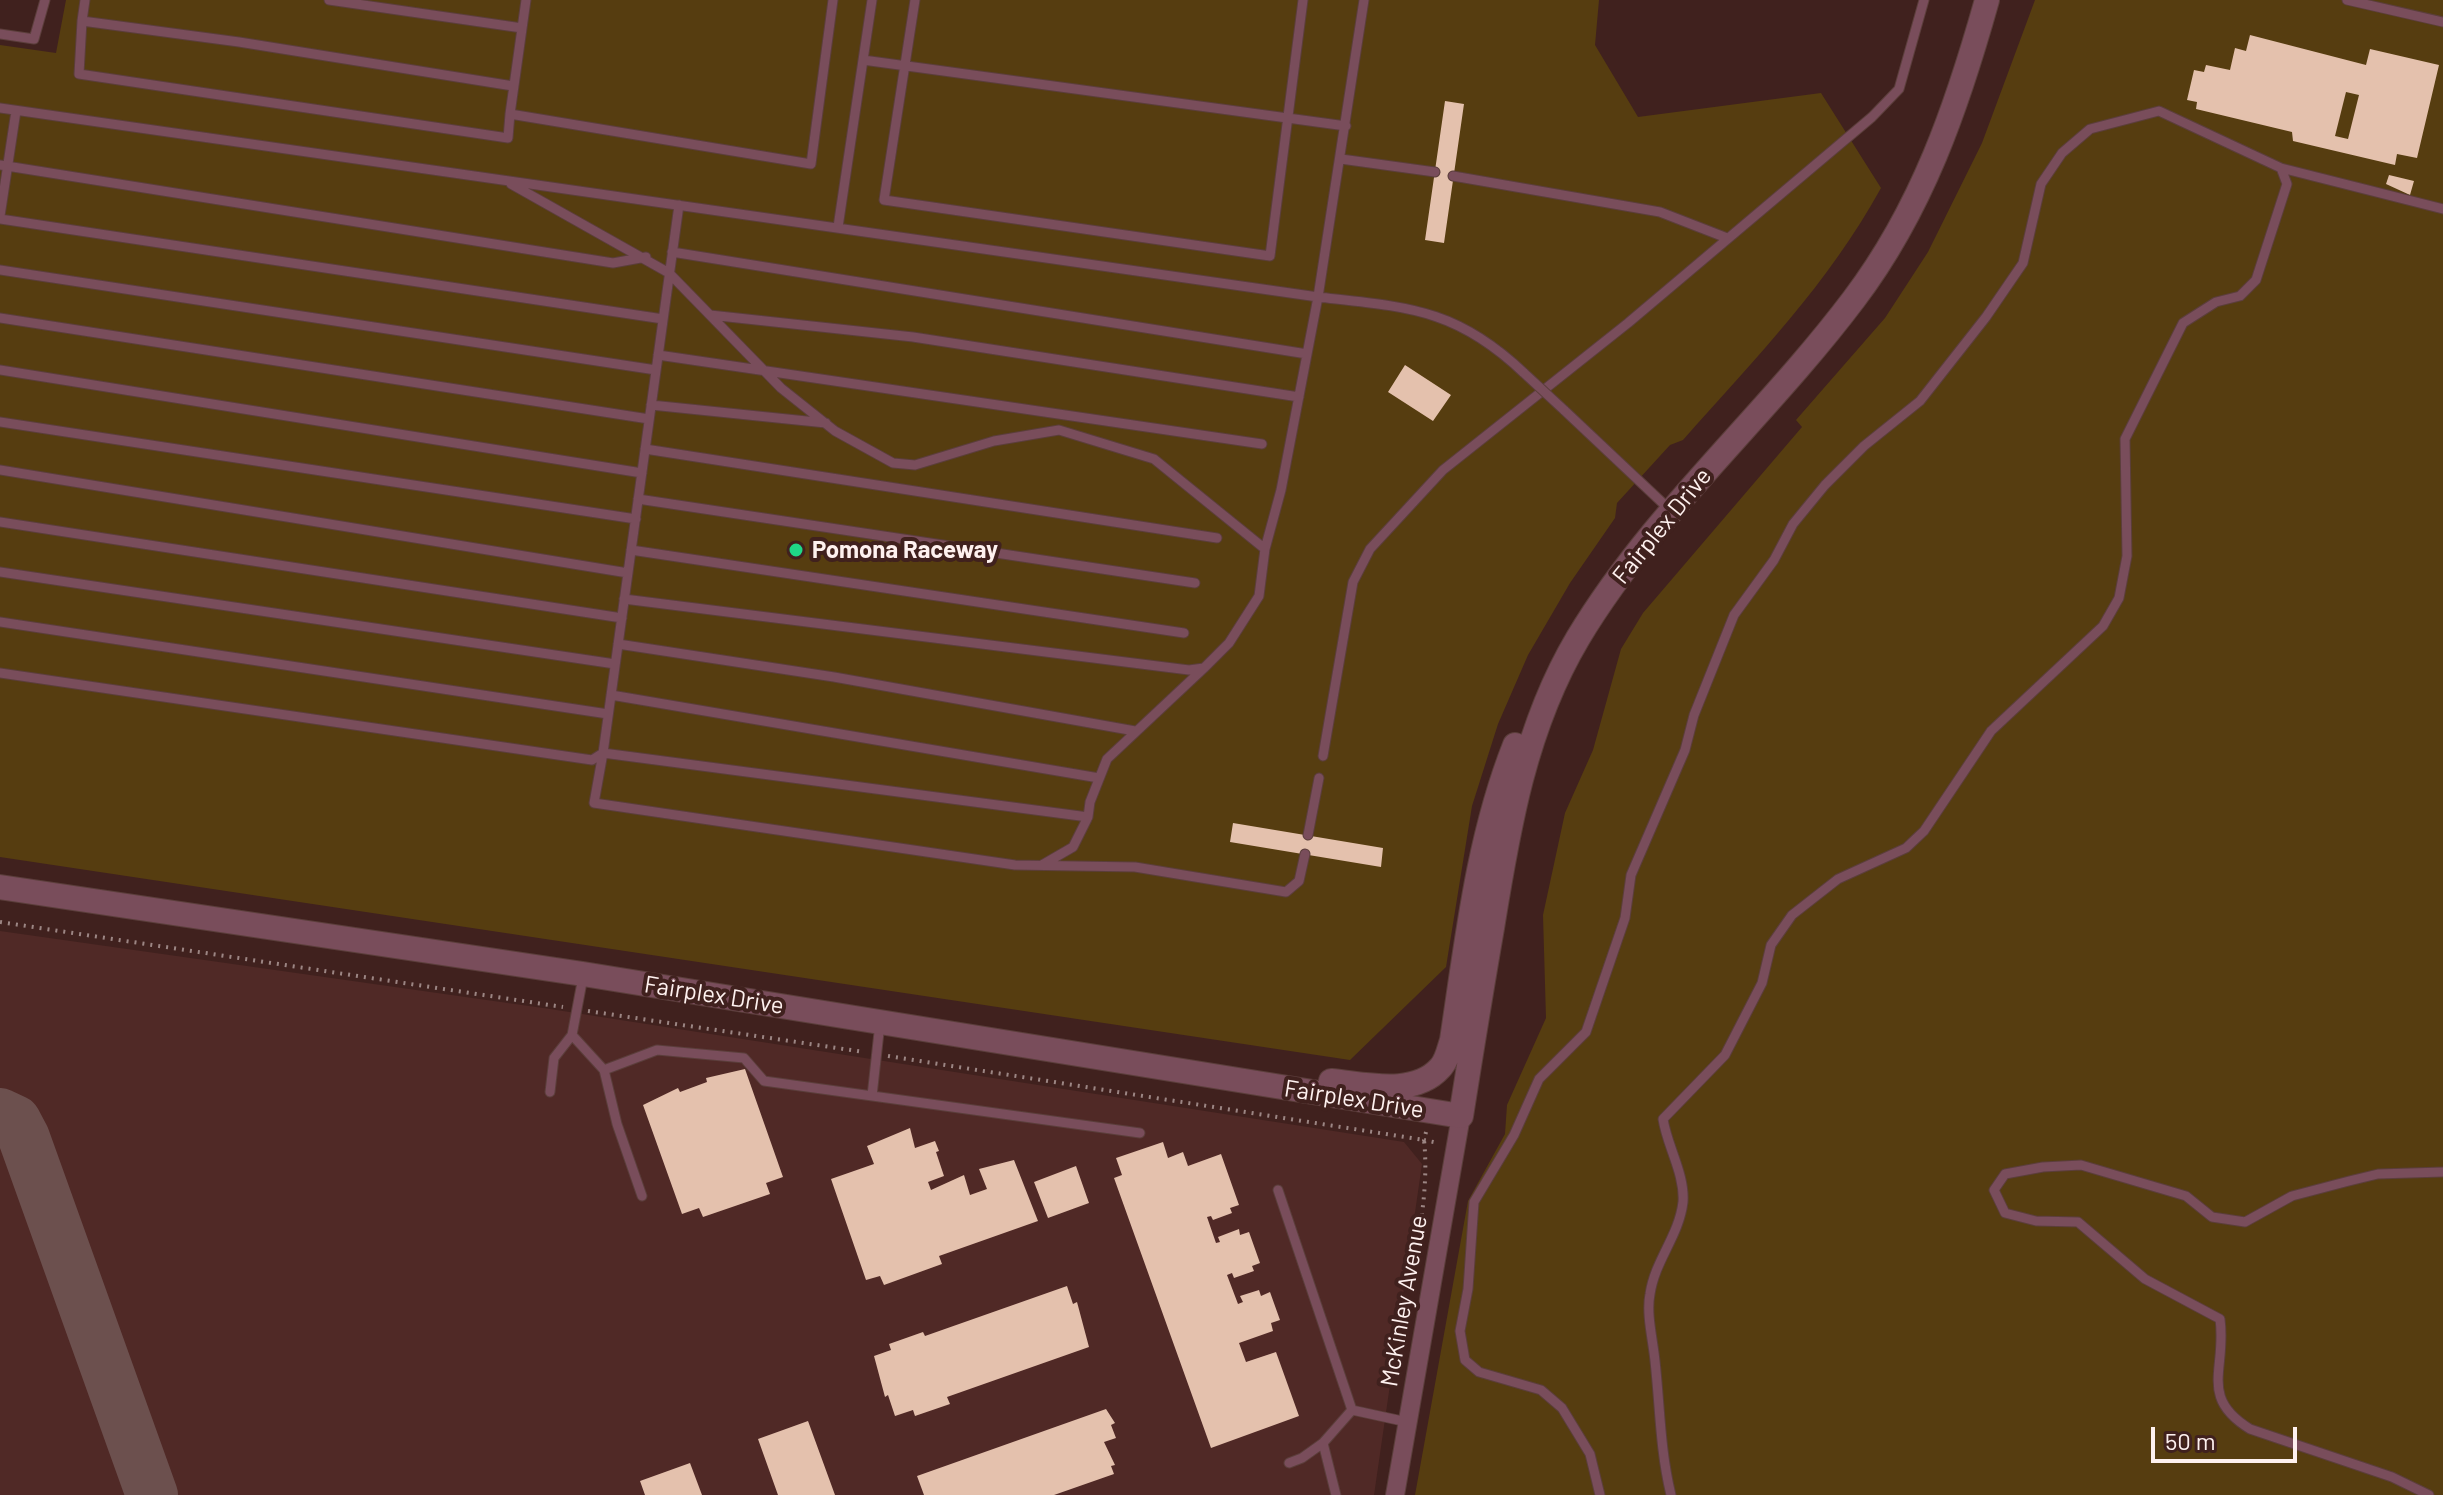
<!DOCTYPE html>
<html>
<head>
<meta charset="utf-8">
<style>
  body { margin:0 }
  #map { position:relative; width:2443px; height:1495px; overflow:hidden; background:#40211e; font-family:Barlow,sans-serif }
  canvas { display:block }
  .scale { position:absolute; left:2151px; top:1427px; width:146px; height:36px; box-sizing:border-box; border:4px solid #fef1ef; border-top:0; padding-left:10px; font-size:24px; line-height:28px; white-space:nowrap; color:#fef1ef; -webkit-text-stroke:6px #40211e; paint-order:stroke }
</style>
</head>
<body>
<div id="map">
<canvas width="2443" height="1495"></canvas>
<div class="scale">50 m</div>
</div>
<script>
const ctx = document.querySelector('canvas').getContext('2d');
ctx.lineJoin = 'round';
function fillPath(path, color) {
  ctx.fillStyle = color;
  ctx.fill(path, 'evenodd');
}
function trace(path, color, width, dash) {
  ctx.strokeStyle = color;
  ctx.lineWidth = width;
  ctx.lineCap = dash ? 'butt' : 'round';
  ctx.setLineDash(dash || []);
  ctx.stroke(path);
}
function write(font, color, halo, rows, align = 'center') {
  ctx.font = font + ' Barlow,sans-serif';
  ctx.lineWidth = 8;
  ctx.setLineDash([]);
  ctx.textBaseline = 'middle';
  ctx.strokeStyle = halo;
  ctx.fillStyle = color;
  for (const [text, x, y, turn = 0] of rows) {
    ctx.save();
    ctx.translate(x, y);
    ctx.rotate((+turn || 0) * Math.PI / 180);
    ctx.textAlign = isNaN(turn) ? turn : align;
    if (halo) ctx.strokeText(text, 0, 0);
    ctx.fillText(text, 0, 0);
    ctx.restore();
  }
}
const built = new Path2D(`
  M 0,931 L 550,1009 L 1404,1142 L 1422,1164 L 1374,1495 L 0,1495 Z`);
const green = new Path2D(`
  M 66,0 L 1599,0 L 1595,45 L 1638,117 L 1821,93 L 1881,188 C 1829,283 1755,359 1683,440 L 1670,445 L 1617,503 L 1615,518 L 1570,583 L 1528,655 L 1498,724 L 1472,806 L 1446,967 L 1350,1060 L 0,857 L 0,45 L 56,53 Z
  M 2035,0 L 2443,0 L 2443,1495 L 1415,1495 L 1468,1201 L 1505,1134 L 1507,1105 L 1546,1018 L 1543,915 L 1565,813 L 1593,750 L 1621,649 L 1643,613 L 1802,427 L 1796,420 L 1885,318 L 1928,252 L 1982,143 Z`);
const taxiway = new Path2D(`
  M 0,1114 L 15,1121 L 24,1138 L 152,1495`);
const building = new Path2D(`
  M 2250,35 L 2366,65 L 2370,49 L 2439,65 L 2417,158 L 2397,154 L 2395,165 L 2293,141 L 2292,132 L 2196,109 L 2197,102 L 2187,100 L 2194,70 L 2204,72 L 2206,65 L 2230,70 L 2235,48 L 2246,51 ZM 2346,92 L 2359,95 L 2348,139 L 2335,136 Z
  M 1445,101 L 1464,104 L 1444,243 L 1425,240 Z
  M 2389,175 L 2414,181 L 2410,195 L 2386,184 Z
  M 1405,365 L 1451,395 L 1433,421 L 1388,392 Z
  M 1233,823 L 1383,848 L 1381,867 L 1230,842 Z
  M 745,1069 L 783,1177 L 766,1183 L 770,1194 L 703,1217 L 699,1208 L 682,1214 L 643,1105 L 678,1088 L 680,1092 L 707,1082 L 706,1078 Z
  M 910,1128 L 915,1148 L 935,1141 L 939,1151 L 936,1152 L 944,1176 L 928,1182 L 931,1190 L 964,1175 L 970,1195 L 987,1189 L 979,1169 L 1014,1160 L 1038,1221 L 939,1256 L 942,1264 L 884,1285 L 880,1276 L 866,1280 L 831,1179 L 874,1164 L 867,1146 Z
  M 1163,1142 L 1168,1158 L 1183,1152 L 1188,1166 L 1221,1154 L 1239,1205 L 1230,1208 L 1232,1213 L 1213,1220 L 1211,1216 L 1207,1217 L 1216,1243 L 1220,1242 L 1218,1237 L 1239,1229 L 1240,1235 L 1249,1232 L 1260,1263 L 1252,1266 L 1254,1271 L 1234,1278 L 1232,1273 L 1227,1275 L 1238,1304 L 1243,1302 L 1240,1296 L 1259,1290 L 1261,1296 L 1270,1292 L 1280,1320 L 1271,1323 L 1273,1331 L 1239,1343 L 1246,1362 L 1276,1352 L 1299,1416 L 1211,1448 L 1114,1178 L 1122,1175 L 1116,1158 Z
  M 1076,1166 L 1089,1203 L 1048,1218 L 1034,1182 Z
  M 1067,1286 L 1073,1304 L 1077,1302 L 1089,1347 L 947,1397 L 950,1404 L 915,1416 L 913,1410 L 895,1416 L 888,1395 L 885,1397 L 874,1356 L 891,1350 L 889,1344 L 923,1332 L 925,1336 Z
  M 1106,1409 L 1115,1423 L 1111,1425 L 1116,1438 L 1104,1442 L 1115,1465 L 1111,1466 L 1114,1474 L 1054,1495 L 924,1495 L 917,1476 Z
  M 808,1421 L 835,1495 L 778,1495 L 758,1439 Z
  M 690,1463 L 702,1495 L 645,1495 L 640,1481 Z`);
const path = new Path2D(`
  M 0,922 L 563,1007
  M 588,1011 L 864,1052
  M 888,1056 L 1424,1140 C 1429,1187 1419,1235 1411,1280
  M 1426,1132 L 1424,1140 L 1438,1143`);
const service = new Path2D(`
  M 329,0 L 522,28
  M 526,0 L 510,114 L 811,164 L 833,0
  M 915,0 L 884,200 L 1270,256 L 1303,0
  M 2347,0 L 2443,22
  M 82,21 L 85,0
  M 0,34 L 34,39 L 45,0
  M 863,60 L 1346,126
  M 0,108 L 1318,297 C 1407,307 1456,308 1524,373
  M 510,114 L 508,138 L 79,74 L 82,21 L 239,42 L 513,86
  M 1341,159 L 1435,172
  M 0,165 L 613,263 L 646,257
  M 2281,168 L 2443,209
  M 1453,176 L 1660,212 L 1727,238
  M 511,184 L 669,273 L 781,388 L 835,431 L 893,463 L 915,465 L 994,441 L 1059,430 L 1154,459 L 1265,549
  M 0,216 L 16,111
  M 0,219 L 663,319
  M 838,227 L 872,0
  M 672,252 L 1307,354
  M 0,270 L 656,370
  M 710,315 L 913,337 L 1299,397
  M 0,318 L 649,419
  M 658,355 L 1262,444
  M 0,370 L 642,473
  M 651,405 L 826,423
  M 1564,410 L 1669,509
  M 0,422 L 636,519
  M 645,449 L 1217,538
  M 0,470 L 628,573
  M 638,499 L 1195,583
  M 0,522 L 622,618
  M 631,550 L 1184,633
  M 0,572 L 615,664
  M 624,599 L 1189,670 L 1204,668 L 1229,643 L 1259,596 L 1265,549 L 1281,490 L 1318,297 L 1364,0
  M 0,622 L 608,714
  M 618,644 L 834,677 L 1135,731
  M 0,673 L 592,760 L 603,753 L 679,205
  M 611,695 L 1099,778
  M 1323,756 L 1353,582 L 1370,549 L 1443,470 L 1628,323 L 1872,117 L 1899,89 L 1924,0
  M 1088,817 L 603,753 L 594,803 L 1015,865 L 1135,867 L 1286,892 L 1299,881 L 1305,854
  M 1308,835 L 1319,778
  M 1042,865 L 1073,847 L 1088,817 L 1090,802 L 1107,759 L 1204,668
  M 583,977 L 572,1035 L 604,1070 L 657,1050 L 744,1058 L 764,1081 L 1140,1133
  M 604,1070 L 617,1124 L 642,1196
  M 550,1092 L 554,1058 L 572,1035
  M 872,1096 L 880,1023
  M 1278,1190 L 1352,1410
  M 1352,1410 L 1407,1422
  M 1289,1463 L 1302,1458 L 1323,1443
  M 1336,1495 L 1323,1443 L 1352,1410
  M 1600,1495 L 1590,1454 L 1562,1408 L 1541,1390 L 1479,1372 L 1465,1360 L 1460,1331 L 1468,1289 L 1474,1202 L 1514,1135 L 1539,1079 L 1586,1032 L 1625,918 L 1631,875 L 1685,750 L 1694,715 L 1734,615 L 1774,560 L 1793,524 L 1825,485 L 1864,446 L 1920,401 L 1986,317 L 2023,263 L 2041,184 L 2062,153 L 2090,129 L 2159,111 L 2281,168 L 2287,184 L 2256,280 L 2240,296 L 2216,302 L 2183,323 L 2125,439 L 2127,556 L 2119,598 L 2103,626 L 1991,731 L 1924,831 L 1906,848 L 1838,879 L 1792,915 L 1771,945 L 1762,983 L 1725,1055 L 1663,1119 C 1667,1146 1685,1174 1683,1202 C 1679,1236 1655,1260 1650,1294 C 1646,1314 1653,1340 1655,1361 C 1660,1406 1660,1450 1671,1495
  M 2429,1495 L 2392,1477 L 2250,1429 C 2198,1397 2227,1369 2220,1319 L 2145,1279 L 2078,1222 L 2036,1221 L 2005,1213 L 1994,1190 L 2005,1174 L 2043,1167 L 2081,1165 L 2186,1196 L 2212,1217 L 2245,1222 L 2292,1196 L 2349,1181 L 2378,1174 L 2443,1172`);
const minor = new Path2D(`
  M 1395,1495 L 1461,1116`);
const tertiary = new Path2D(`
  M 0,887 L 583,974 L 1461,1116 C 1471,1053 1481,991 1492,928 C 1508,828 1525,727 1578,638 C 1653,513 1766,416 1854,299 C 1922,209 1957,107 1987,0
  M 1331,1081 C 1365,1084 1414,1097 1440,1068 C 1447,1061 1449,1049 1452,1040 C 1467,941 1478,838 1515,745`);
const serviceBridge = new Path2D(`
  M 1524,373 L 1564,410`);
const markers = [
  [796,550,8,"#1fd887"]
];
const streetNames = [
  ["Fairplex Drive",1662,526,-51],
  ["Fairplex Drive",714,995,9],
  ["Fairplex Drive",1354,1099,9],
  ["McKinley Avenue",1404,1301,-80]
];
const poiNames = [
  ["Pomona Raceway",812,550]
];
fillPath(built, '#502926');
fillPath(green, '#563d10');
trace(taxiway, '#6c504e', 52);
fillPath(building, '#e4c1ad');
trace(service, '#5b3e3b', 11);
trace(minor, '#5b3e3b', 20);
trace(tertiary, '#5b3e3b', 26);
trace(path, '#9c8684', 4, [2, 6]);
trace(service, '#794d5b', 9);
trace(minor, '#794d5b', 18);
trace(tertiary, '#794d5b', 24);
trace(serviceBridge, '#5b3e3b', 11, []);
trace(serviceBridge, '#794d5b', 9);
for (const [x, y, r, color] of markers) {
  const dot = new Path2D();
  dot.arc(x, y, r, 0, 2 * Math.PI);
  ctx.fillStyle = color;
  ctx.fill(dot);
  trace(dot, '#40211e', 3);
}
write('24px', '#fef1ef', '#40211e', streetNames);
write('bold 24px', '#fef1ef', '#40211e', poiNames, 'left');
</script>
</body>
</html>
